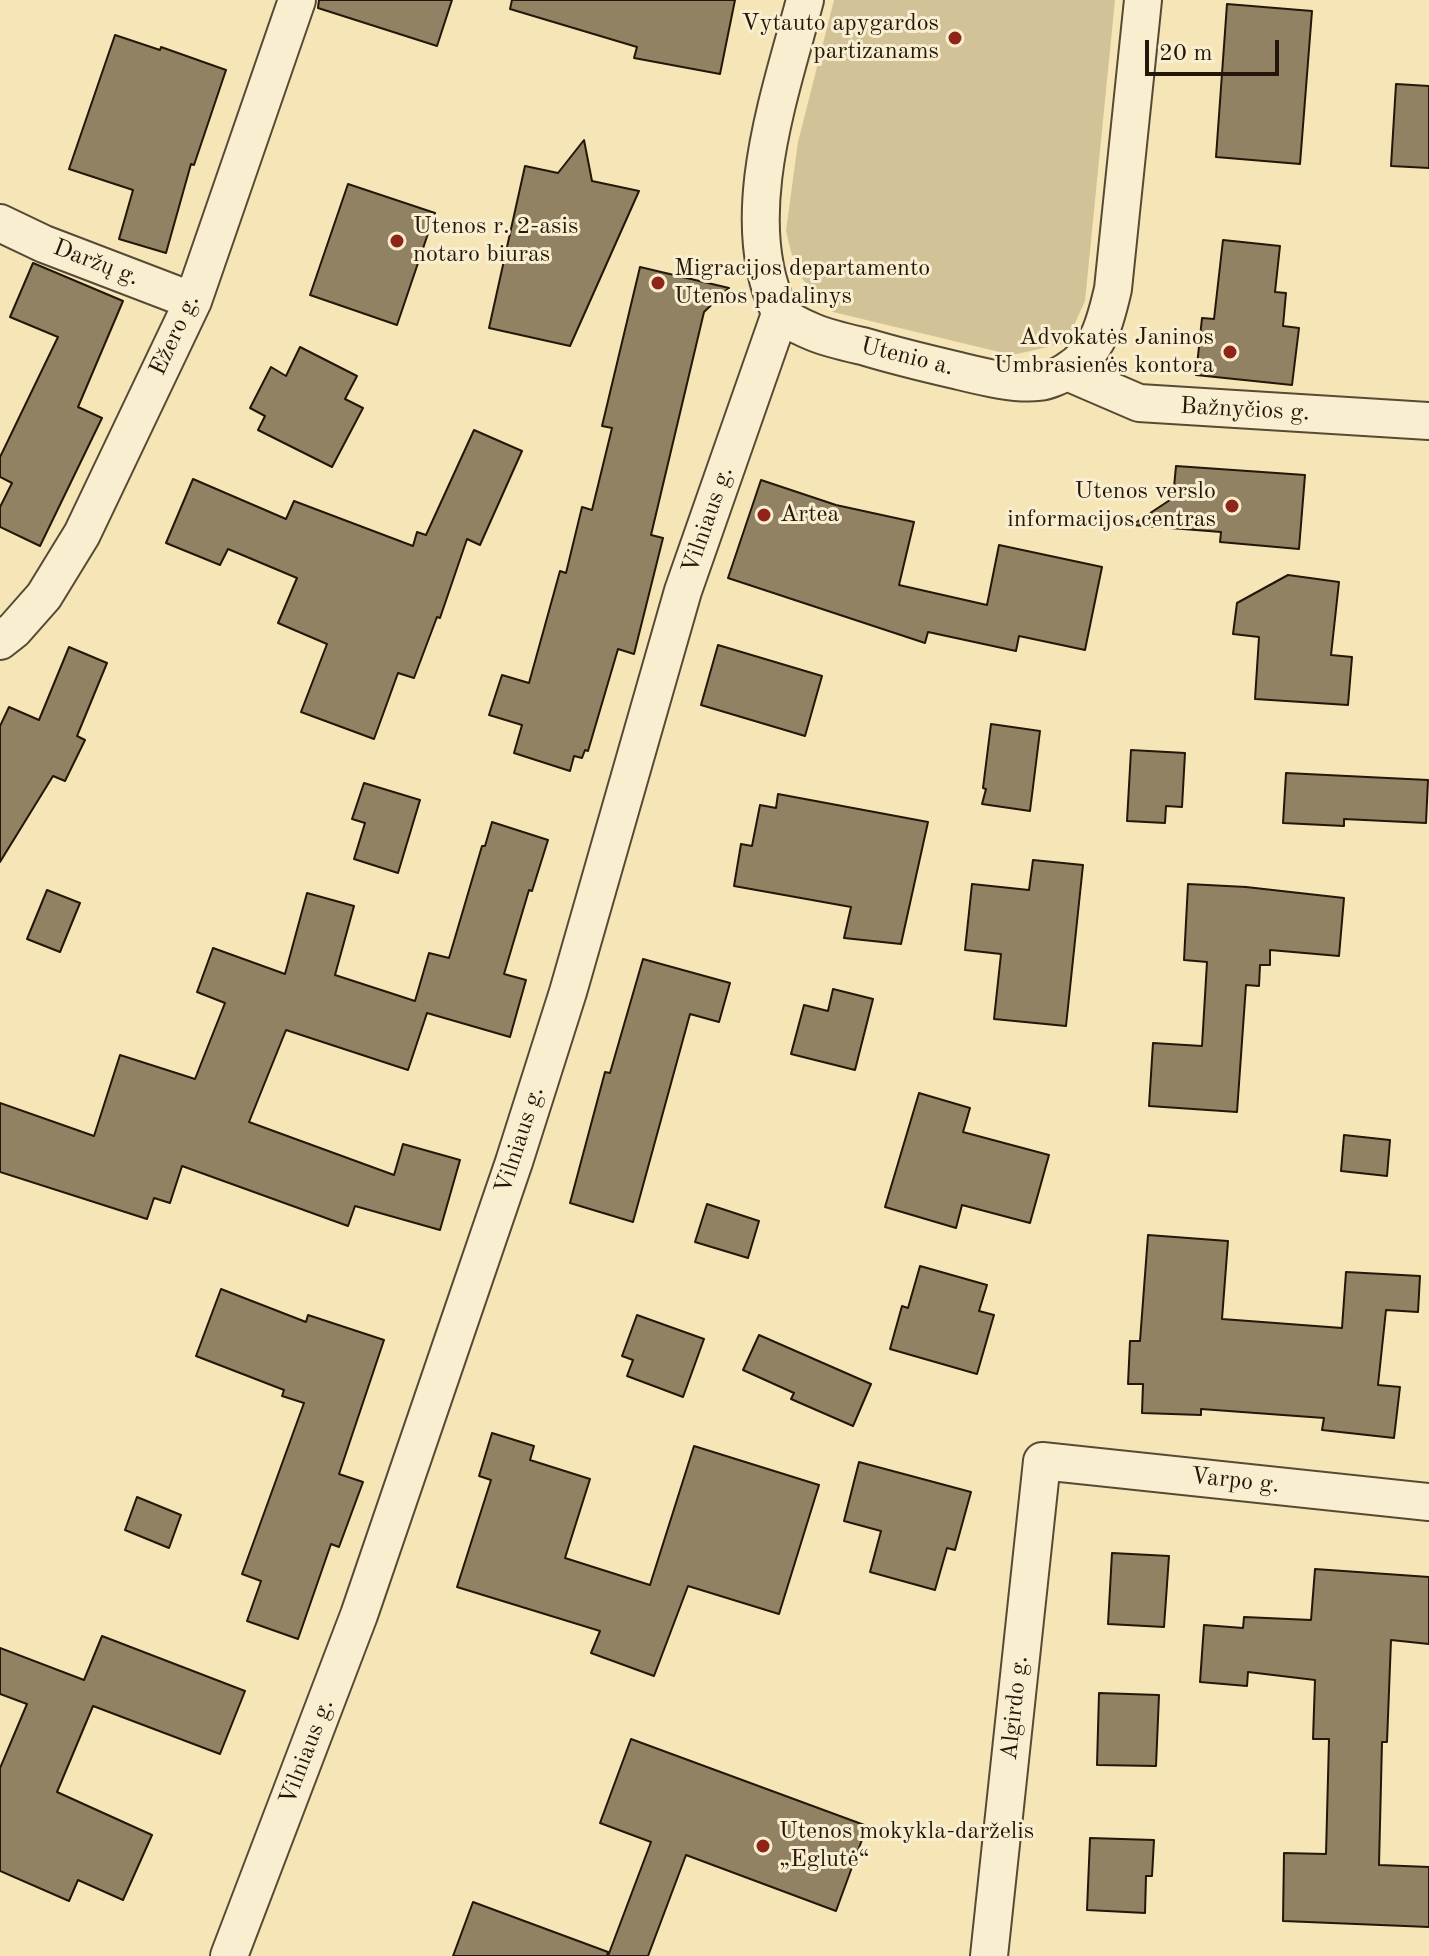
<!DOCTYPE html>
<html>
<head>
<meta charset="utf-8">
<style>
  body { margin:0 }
  #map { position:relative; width:1429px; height:1956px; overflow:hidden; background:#f6e5b6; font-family:"Old Standard TT",serif }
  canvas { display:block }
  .scale { position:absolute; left:1145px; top:40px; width:134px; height:36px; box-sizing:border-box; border:4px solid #221708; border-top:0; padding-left:10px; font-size:24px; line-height:28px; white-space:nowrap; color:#221708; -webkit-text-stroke:6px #f9eed0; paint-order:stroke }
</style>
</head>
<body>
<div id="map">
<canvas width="1429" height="1956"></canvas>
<div class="scale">20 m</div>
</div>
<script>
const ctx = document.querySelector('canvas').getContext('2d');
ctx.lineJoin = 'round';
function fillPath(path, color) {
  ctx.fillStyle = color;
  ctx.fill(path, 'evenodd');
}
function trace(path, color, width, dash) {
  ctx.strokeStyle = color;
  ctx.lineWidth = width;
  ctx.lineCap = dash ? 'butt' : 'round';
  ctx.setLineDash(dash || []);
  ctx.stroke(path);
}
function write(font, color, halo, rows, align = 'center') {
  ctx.font = font + ' "Old Standard TT",serif';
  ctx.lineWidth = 6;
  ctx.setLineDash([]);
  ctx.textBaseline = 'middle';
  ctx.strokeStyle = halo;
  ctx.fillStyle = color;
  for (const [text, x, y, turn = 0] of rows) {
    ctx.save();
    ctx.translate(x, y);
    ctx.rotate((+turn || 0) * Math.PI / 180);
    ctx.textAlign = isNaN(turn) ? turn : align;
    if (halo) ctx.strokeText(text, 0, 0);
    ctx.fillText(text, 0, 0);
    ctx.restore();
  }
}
const green = new Path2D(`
  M 834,0 L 1115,0 L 1085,301 L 1066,343 L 1012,355 L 833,312 L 796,272 L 786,231 L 798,142 Z`);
const building = new Path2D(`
  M 319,0 L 452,0 L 437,46 L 318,8 Z
  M 512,0 L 735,0 L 720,74 L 634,58 L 637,47 L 510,9 Z
  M 1227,4 L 1312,11 L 1300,164 L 1216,157 Z
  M 115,35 L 160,50 L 161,47 L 226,70 L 194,165 L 191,164 L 166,253 L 119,239 L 133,190 L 69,169 Z
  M 1396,84 L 1429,86 L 1429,168 L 1391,166 Z
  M 584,140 L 592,181 L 639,191 L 570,346 L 489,328 L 525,166 L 558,173 Z
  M 348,184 L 435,213 L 397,325 L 310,295 Z
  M 1223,240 L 1280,246 L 1275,292 L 1286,293 L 1283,326 L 1299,328 L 1292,385 L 1196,375 L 1202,318 L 1214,319 Z
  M 33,263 L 123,301 L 78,407 L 102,418 L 40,546 L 0,527 L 0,507 L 12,483 L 0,477 L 0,457 L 58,337 L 10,317 Z
  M 640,267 L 729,288 L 704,312 L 651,535 L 663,538 L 634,654 L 618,649 L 588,751 L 585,750 L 582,758 L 574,756 L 570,771 L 514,753 L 522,725 L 489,715 L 502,675 L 529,683 L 560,571 L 566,573 L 582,507 L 592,510 L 612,428 L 602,426 Z
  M 300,347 L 357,376 L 345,399 L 363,408 L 332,467 L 258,430 L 265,416 L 250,408 L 271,367 L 286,376 Z
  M 474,430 L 522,451 L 480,545 L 467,539 L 440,618 L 437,617 L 414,678 L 398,673 L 374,739 L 301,712 L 327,644 L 278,623 L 297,578 L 228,549 L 220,565 L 166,543 L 193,479 L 286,519 L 294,501 L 413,546 L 417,532 L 426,535 Z
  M 1176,466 L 1305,475 L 1299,549 L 1220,542 L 1221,532 L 1132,525 L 1173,498 Z
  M 761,480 L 836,505 L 914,522 L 899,585 L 987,605 L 999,545 L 1102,567 L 1085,650 L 1019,636 L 1016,651 L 928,632 L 925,643 L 728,578 Z
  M 1288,575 L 1339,582 L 1331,655 L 1352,657 L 1348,705 L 1255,699 L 1259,637 L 1233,634 L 1237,603 Z
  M 718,645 L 822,676 L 805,736 L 701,705 Z
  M 69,647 L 107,663 L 77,736 L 85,740 L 65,781 L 53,776 L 0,862 L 0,726 L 9,707 L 39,720 Z
  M 991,724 L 1040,731 L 1030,811 L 982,804 L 986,789 L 983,788 Z
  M 1131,750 L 1185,753 L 1182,807 L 1166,806 L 1165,823 L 1127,821 Z
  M 1286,773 L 1428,780 L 1426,823 L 1344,819 L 1344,826 L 1283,823 Z
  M 364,783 L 420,800 L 398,873 L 354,859 L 365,823 L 352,819 Z
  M 778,794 L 928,822 L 901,944 L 844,938 L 851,907 L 734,886 L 741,844 L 752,846 L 760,805 L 776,808 Z
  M 492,822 L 548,840 L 532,891 L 529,890 L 504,974 L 526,980 L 510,1037 L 427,1013 L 408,1070 L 286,1030 L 249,1122 L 394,1175 L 403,1144 L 460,1160 L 440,1230 L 355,1206 L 348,1226 L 182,1166 L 170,1203 L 154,1198 L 147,1219 L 0,1172 L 0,1103 L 94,1136 L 120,1055 L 195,1079 L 225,1003 L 197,992 L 213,948 L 285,974 L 307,893 L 354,906 L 335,975 L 415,1001 L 429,953 L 449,958 L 482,846 L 485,846 Z
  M 1033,860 L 1083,865 L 1066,1026 L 994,1019 L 1001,954 L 965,950 L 972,884 L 1029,890 Z
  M 1188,884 L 1246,887 L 1344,898 L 1339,956 L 1270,950 L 1270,965 L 1260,965 L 1259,986 L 1246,985 L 1237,1112 L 1149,1106 L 1153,1043 L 1202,1046 L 1207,962 L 1184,960 Z
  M 47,890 L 80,903 L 60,952 L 27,939 Z
  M 643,959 L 730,983 L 719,1022 L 690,1014 L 633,1222 L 570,1203 L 605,1072 L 610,1073 Z
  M 833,989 L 873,999 L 855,1070 L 791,1054 L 804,1005 L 828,1011 Z
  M 919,1093 L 970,1108 L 963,1132 L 1049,1155 L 1030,1223 L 962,1205 L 956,1228 L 885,1207 Z
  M 1344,1135 L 1390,1140 L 1387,1176 L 1341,1171 Z
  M 707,1204 L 759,1221 L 748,1258 L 695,1242 Z
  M 1148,1235 L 1228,1241 L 1222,1319 L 1342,1328 L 1346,1272 L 1420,1276 L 1418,1312 L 1386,1310 L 1378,1385 L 1400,1387 L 1394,1438 L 1322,1430 L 1324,1418 L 1201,1409 L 1201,1415 L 1142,1413 L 1143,1384 L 1128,1384 L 1130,1341 L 1140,1341 Z
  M 920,1266 L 987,1285 L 979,1311 L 994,1315 L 977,1374 L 890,1349 L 902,1306 L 908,1308 Z
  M 221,1289 L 306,1322 L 308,1315 L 384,1340 L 339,1474 L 363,1482 L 339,1547 L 331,1544 L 298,1639 L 247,1621 L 261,1581 L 242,1574 L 304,1403 L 282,1396 L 284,1390 L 196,1356 Z
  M 637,1315 L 704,1339 L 683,1397 L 627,1376 L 633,1360 L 622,1356 Z
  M 759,1335 L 871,1384 L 853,1426 L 791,1399 L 794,1393 L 743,1370 Z
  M 492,1433 L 534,1446 L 530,1460 L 590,1479 L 565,1558 L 650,1585 L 694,1446 L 819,1485 L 779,1614 L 688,1586 L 654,1676 L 591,1653 L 600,1631 L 457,1587 L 491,1480 L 479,1476 Z
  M 859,1462 L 971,1492 L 955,1550 L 947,1548 L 935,1590 L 870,1572 L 881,1531 L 844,1521 Z
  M 137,1497 L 181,1515 L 169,1548 L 125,1530 Z
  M 1112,1553 L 1169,1556 L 1164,1627 L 1108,1624 Z
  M 1315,1569 L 1429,1577 L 1429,1644 L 1391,1640 L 1387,1742 L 1382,1742 L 1379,1865 L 1429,1867 L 1429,1927 L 1283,1921 L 1284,1853 L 1326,1854 L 1329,1739 L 1313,1739 L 1315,1680 L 1248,1672 L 1247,1686 L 1200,1682 L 1204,1625 L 1243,1628 L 1244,1617 L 1311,1620 Z
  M 102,1636 L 245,1691 L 220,1754 L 93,1706 L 57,1792 L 152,1835 L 123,1900 L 78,1880 L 69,1901 L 0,1871 L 0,1768 L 27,1704 L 0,1694 L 0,1648 L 84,1680 Z
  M 1099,1693 L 1159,1695 L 1156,1766 L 1097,1765 Z
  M 631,1739 L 867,1826 L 836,1911 L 686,1855 L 648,1956 L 608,1956 L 651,1842 L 600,1823 Z
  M 1090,1838 L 1154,1840 L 1152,1876 L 1146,1876 L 1145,1913 L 1087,1910 Z
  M 473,1902 L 608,1952 L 607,1956 L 453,1956 Z`);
const minor = new Path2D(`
  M 805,0 C 781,92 735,218 779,310 C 783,319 803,328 813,332 C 830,339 849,343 866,347 C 896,356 925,363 955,370 C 980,376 1014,385 1039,382 C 1047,381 1060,376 1067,371 C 1099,351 1105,323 1113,289 L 1143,0
  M 0,223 L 44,244 L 193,301
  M 1067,372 L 1139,403 L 1429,421
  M 0,641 L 14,630 L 44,596 L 82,534 L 193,301 L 297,0
  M 229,1956 L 359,1615 L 514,1162 L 568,992 L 683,591 L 780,314
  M 989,1956 L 1042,1461 L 1429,1502`);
const markers = [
  [955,38,8,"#8f2418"],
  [397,241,8,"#8f2418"],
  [658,283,8,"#8f2418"],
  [1230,352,8,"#8f2418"],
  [1232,506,8,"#8f2418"],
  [764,515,8,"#8f2418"],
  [763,1846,8,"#8f2418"]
];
const poiNames = [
  ["Vytauto apygardos",939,24,"right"],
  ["partizanams",939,52,"right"],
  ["Utenos r. 2-asis",413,227],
  ["notaro biuras",413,255],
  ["Migracijos departamento",674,269],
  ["Utenos padalinys",674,297],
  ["Advokatės Janinos",1214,338,"right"],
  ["Umbrasienės kontora",1214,366,"right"],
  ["Utenos verslo",1216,492,"right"],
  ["informacijos centras",1216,520,"right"],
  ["Artea",780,515],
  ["Utenos mokykla-darželis",779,1832],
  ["„Eglutė“",779,1860]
];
const streetNames = [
  ["Daržų g.",96,263,21],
  ["Ežero g.",175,335,-65],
  ["Utenio a.",907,357,14],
  ["Bažnyčios g.",1245,410,3],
  ["Vilniaus g.",708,520,-71],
  ["Vilniaus g.",520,1140,-72],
  ["Varpo g.",1235,1481,6],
  ["Algirdo g.",1015,1708,-84],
  ["Vilniaus g.",307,1752,-69]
];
fillPath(green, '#d2c298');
fillPath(building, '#908262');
trace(building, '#221708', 2);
trace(minor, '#574a34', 40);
trace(minor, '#f9eed0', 36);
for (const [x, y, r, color] of markers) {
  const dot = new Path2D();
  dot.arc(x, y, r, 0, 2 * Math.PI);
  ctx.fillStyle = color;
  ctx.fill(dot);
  trace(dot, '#f9eed0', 3);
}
write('24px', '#221708', '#f9eed0', poiNames, 'left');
write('24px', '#221708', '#f9eed0', streetNames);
</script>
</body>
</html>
